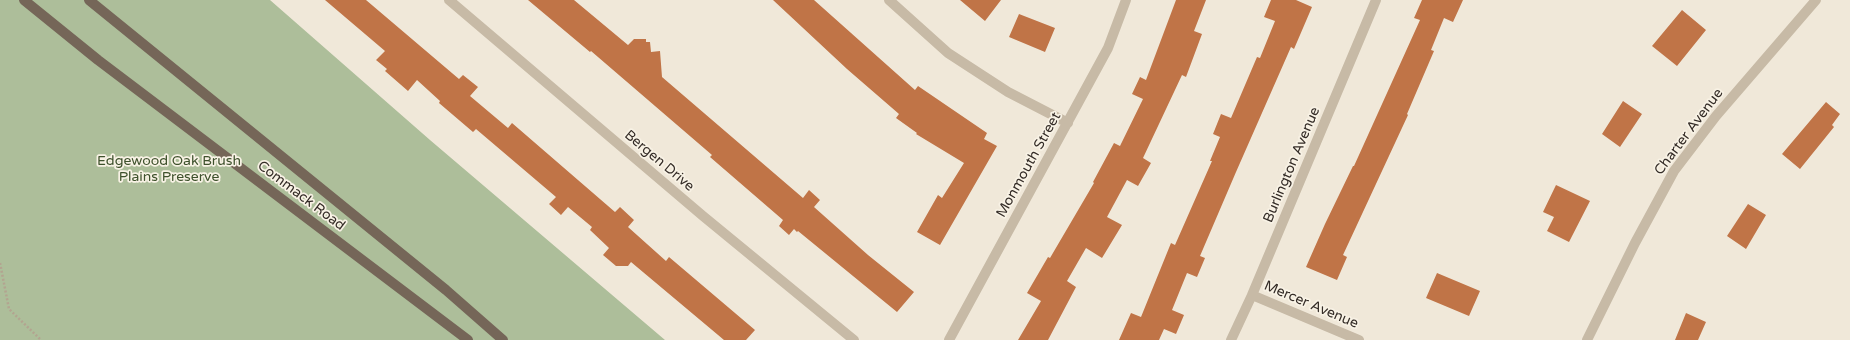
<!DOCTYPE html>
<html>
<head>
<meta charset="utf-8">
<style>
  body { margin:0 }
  canvas { display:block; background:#f0e8d9 }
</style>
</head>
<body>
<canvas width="1850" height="340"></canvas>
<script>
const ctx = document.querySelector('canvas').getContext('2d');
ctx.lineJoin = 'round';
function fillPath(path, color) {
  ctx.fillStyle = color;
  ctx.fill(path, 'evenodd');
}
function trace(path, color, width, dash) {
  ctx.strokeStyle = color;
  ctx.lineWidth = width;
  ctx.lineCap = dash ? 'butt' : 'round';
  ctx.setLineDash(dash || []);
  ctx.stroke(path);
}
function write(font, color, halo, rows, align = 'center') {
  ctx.font = font + ' "Varela Round",sans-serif';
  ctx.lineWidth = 3.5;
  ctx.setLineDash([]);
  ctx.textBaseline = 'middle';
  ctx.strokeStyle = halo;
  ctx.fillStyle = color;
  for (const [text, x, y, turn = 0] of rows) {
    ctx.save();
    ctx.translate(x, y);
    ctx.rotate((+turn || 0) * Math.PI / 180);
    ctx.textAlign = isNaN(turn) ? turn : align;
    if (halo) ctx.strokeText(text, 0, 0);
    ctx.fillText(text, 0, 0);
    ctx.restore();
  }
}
const green = new Path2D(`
  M 0,0 L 270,0 L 430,140 L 665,340 L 0,340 Z`);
const building = new Path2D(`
  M 325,0 L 366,0 L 459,79 L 463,75 L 478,87 L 470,96 L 508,128 L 512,123 L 615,212 L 620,207 L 634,220 L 628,227 L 666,261 L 669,257 L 755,330 L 746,340 L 724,340 L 631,262 L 628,266 L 616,266 L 603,255 L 609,248 L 590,230 L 592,227 L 568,207 L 561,215 L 549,204 L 556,197 L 476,129 L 473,132 L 439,103 L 440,101 L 417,80 L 408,91 L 385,71 L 387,69 L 376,60 L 385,51 Z
  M 528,0 L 574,0 L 628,45 L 634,39 L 646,39 L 646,42 L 650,42 L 651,52 L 660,51 L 662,77 L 803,198 L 809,190 L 820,200 L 814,207 L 868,255 L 914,292 L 897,312 L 798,231 L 797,232 L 794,229 L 789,235 L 779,226 L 783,220 L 710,157 L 712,155 L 591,51 L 590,52 Z
  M 773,0 L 814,0 L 915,90 L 918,86 L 987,133 L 984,139 L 997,146 L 940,245 L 917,232 L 938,195 L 942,198 L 964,163 L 916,134 L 917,133 L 896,118 L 899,114 L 847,69 Z
  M 960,0 L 1001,0 L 985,21 Z
  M 1176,0 L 1206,0 L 1194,31 L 1202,34 L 1186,77 L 1182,75 L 1143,158 L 1151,163 L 1138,186 L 1127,180 L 1107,217 L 1122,225 L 1102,258 L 1086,248 L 1067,281 L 1076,287 L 1048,340 L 1018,340 L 1041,301 L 1027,293 L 1048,257 L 1050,258 L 1094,183 L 1093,182 L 1114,143 L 1120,146 L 1143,99 L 1132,94 L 1140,77 L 1146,80 Z
  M 1271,0 L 1296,0 L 1312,7 L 1294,49 L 1291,47 L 1236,172 L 1200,256 L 1205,258 L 1197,277 L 1187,273 L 1172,310 L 1184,315 L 1176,334 L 1164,329 L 1159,340 L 1119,340 L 1131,313 L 1141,317 L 1171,243 L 1175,245 L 1212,161 L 1210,161 L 1220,137 L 1213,134 L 1221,114 L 1231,118 L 1257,57 L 1260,58 L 1275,21 L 1264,17 Z
  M 1422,0 L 1463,0 L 1453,22 L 1444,18 L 1431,50 L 1434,51 L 1407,114 L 1408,115 L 1343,255 L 1347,257 L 1337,280 L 1306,267 L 1325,224 L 1353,166 L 1354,166 L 1420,20 L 1414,18 Z
  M 1682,10 L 1706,30 L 1677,66 L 1652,46 Z
  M 1019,14 L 1055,28 L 1045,52 L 1009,37 Z
  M 1623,101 L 1642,114 L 1620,147 L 1602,134 Z
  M 1826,102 L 1840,114 L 1832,125 L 1834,127 L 1800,169 L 1782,154 Z
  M 1556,185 L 1590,201 L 1569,242 L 1547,231 L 1554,217 L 1543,212 Z
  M 1748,204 L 1766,215 L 1746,249 L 1727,236 Z
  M 1437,273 L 1480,291 L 1469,316 L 1426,298 Z
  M 1686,313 L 1706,322 L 1698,340 L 1675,340 Z`);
const path = new Path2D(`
  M 0,263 L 9,309 L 41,340`);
const minor = new Path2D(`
  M 449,0 L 703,216 L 854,340
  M 889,0 L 948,53 L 1008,92 L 1068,123
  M 1252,295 L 1359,340
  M 949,340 L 1108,48 L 1126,0
  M 1231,340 L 1252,295 L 1376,0
  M 1587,340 L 1635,243 L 1674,171 L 1716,116 L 1816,0`);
const major = new Path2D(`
  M 24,0 L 98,60 L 468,340
  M 89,0 L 446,290 L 503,340`);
const streetNames = [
  ["Charter Avenue",1689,132,-53],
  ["Bergen Drive",659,161,40],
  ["Monmouth Street",1029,165,-61],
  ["Burlington Avenue",1292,165,-67],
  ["Commack Road",301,196,37],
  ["Mercer Avenue",1311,305,23]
];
const parkNames = [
  ["Edgewood Oak Brush",169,161],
  ["Plains Preserve",169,177]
];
fillPath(green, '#adbe9a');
fillPath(building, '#c07447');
trace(path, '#b3a490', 2.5, [2, 2]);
trace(minor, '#c7baa6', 10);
trace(major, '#756658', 10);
write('14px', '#342c27', '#f8f2e5', streetNames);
write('14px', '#3e512c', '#f8f2e5', parkNames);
</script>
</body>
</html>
